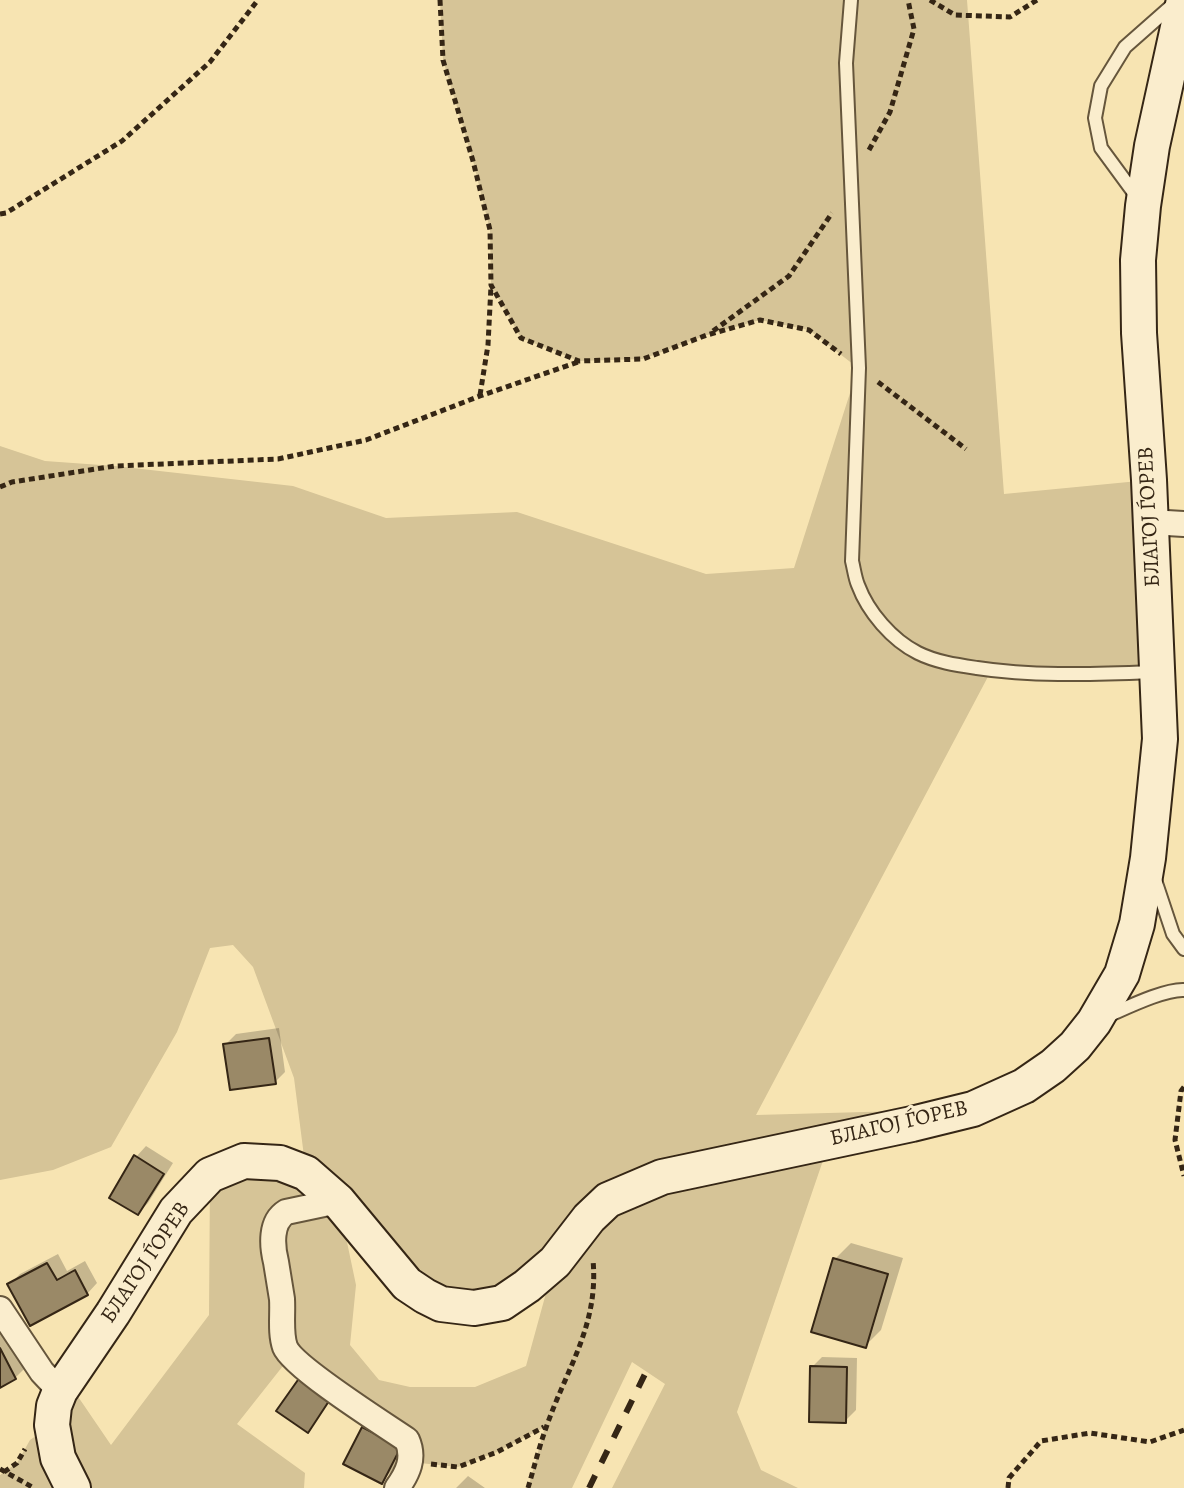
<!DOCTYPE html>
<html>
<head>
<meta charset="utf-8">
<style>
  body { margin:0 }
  canvas { display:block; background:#f7e4b2 }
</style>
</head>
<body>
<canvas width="1184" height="1488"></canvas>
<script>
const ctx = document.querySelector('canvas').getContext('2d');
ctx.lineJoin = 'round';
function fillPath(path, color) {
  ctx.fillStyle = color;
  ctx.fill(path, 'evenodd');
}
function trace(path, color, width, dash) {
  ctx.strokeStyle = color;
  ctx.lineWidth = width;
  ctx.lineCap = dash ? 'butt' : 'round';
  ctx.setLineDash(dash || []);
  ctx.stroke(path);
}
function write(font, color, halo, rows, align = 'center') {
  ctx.font = font + ' Alegreya,serif';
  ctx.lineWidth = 6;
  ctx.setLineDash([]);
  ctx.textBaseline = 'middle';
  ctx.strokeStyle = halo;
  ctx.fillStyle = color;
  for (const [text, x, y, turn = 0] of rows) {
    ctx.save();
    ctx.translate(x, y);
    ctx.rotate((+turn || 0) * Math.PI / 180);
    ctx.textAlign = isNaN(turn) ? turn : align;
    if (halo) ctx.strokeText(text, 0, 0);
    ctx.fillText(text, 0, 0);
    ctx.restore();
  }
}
const green = new Path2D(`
  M 440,0 L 967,0 L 1004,494 L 1149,480 L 1157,672 L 991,671 L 756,1115 L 973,1109 L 830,1140 L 737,1412 L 761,1470 L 798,1488 L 612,1488 L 665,1384 L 632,1362 L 572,1488 L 528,1488 L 545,1427 L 497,1452 L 458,1467 L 410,1462 L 290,1357 L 237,1424 L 305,1473 L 304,1488 L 0,1488 L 0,1475 L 17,1463 L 30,1440 L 52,1425 L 66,1379 L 111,1445 L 209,1315 L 210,1175 L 306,1172 L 294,1078 L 253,967 L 233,945 L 210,948 L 177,1032 L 111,1147 L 53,1170 L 0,1180 L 0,446 L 45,461 L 115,466 L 293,486 L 386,518 L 517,512 L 706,574 L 794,568 L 858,368 L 809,330 L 760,320 L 707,335 L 643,359 L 579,361 L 521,338 L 491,285 L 490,230 L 473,161 L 443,60 ZM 339,1204 L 441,1304 L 527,1286 L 554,1264 L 526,1366 L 475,1387 L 410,1387 L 379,1380 L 350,1345 L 356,1285 Z`);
const shadow = new Path2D(`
  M 279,1028 L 285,1072 L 275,1082 L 225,1045 L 236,1034 Z
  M 146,1146 L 173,1163 L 148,1203 L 138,1213 L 136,1157 Z
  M 851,1243 L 903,1258 L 881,1330 L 865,1346 L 835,1259 Z
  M 58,1254 L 67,1271 L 85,1261 L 97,1283 L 87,1294 L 10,1284 L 20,1274 Z
  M 0,1330 L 26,1367 L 15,1378 L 0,1385 Z
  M 822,1357 L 857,1358 L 856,1410 L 845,1421 L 812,1367 Z
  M 374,1418 L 410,1436 L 392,1471 L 382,1481 L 363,1429 Z
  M 468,1476 L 485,1488 L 456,1488 Z`);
const building = new Path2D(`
  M 269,1038 L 276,1084 L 230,1090 L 223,1044 Z
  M 134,1155 L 164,1174 L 138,1215 L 109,1198 Z
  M 833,1258 L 888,1274 L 866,1348 L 811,1332 Z
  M 47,1263 L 57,1280 L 75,1270 L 88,1295 L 30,1326 L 7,1284 Z
  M 0,1348 L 16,1379 L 0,1388 Z
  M 810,1366 L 847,1367 L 846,1423 L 809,1422 Z
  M 300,1377 L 331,1398 L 308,1433 L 276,1411 Z
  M 362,1427 L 401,1447 L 382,1484 L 343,1464 Z`);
const path = new Path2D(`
  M 440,0 L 443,60 L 473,161 L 490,230 L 491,285 L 521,338 L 579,361 L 643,359 L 707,335 L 760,320 L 809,330 L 841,354
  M 930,0 L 955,15 L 1010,17 L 1037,0
  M 869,150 L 890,112 L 914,29 L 908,0
  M 0,214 L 6,213 L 122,141 L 210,62 L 258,0
  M 713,331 L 789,276 L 832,213
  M 878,382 L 966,449
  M 480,395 L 488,345 L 491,286
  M 0,487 L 12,482 L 115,466 L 278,459 L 366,440 L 480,396 L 578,362
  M 1184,1087 L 1181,1091 L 1175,1140 L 1184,1176
  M 431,1464 L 458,1467 L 497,1452 L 544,1427
  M 0,1469 L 34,1488
  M 4,1472 L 17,1463 L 25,1449
  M 528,1488 C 534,1468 539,1447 546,1428 C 566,1369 599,1326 593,1260
  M 1008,1488 L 1009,1478 L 1041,1441 L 1090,1433 L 1150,1442 L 1184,1430`);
const lane = new Path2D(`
  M 851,0 L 846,63 L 859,368 L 852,561 C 854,569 855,578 858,585 C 868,612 892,640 918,653 C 936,662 957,665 977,668 C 1035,677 1095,674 1154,672
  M 1137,197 L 1101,148 L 1095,118 L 1101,86 L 1125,47 L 1176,2
  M 1155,880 L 1173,934 L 1184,949
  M 1105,1017 C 1124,1009 1164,989 1184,990`);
const street = new Path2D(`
  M 1150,522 L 1184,524
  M 338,1201 L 286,1212 C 270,1222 272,1246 276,1262 C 278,1274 280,1287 282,1299 C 283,1314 280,1333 285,1347 C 293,1367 385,1425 407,1440 C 415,1458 408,1473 397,1488
  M 0,1309 L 42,1372 L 60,1391`);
const secondary = new Path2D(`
  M 73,1488 L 58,1458 L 52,1425 L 54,1406 L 60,1391 L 113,1313 L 176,1211 L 210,1175 L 244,1161 L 280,1163 L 306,1173 L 338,1201 L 407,1284 L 425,1296 L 441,1304 L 474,1308 L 502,1303 L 527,1286 L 555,1262 L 589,1218 L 608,1200 L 662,1177 L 912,1124 L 973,1109 L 1024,1086 L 1053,1066 L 1075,1046 L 1094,1022 L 1122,974 L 1137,924 L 1148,858 L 1160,739 L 1149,480 L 1139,333 L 1138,260 L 1143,206 L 1152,146 L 1184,0`);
const rail = new Path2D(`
  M 589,1488 L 647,1370`);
const streetNames = [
  ["БЛАГОЈ ЃОРЕВ",1150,517,-93],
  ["БЛАГОЈ ЃОРЕВ",899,1124,-13],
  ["БЛАГОЈ ЃОРЕВ",146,1263,-56]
];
fillPath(green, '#d6c497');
fillPath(shadow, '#0003');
fillPath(building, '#9a8967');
trace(building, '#352615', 2);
trace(lane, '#66563c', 16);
trace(street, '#66563c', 28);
trace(secondary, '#352615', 38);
trace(path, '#352615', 5, [6, 4]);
trace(lane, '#faedcd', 12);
trace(street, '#faedcd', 24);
trace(secondary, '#faedcd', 34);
trace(rail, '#352615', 6, [14, 14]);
write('22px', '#352615', '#faedcd', streetNames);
</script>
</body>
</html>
